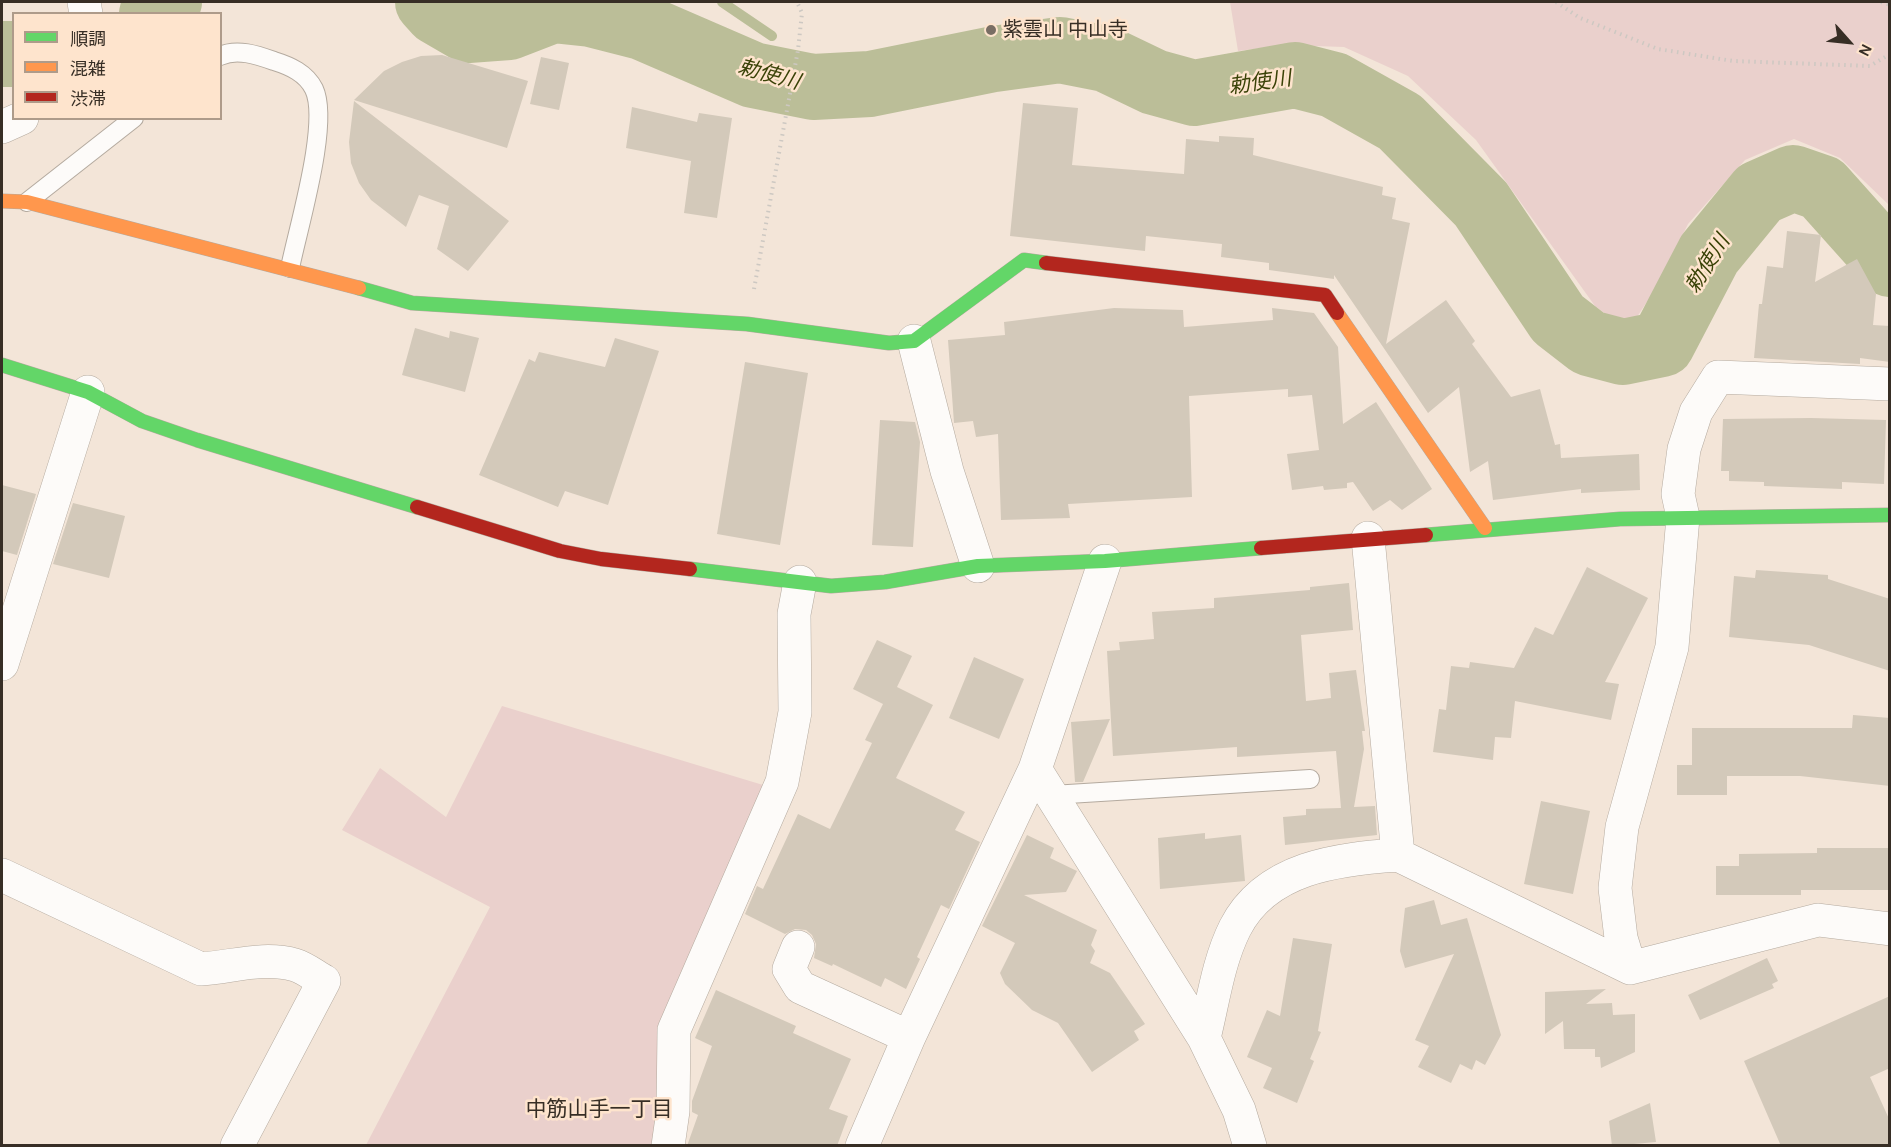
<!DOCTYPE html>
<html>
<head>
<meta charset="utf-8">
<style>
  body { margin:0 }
  #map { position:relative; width:1891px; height:1147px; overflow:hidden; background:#f3e5d8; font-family:Karla,"Noto Sans JP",sans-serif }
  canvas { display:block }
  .frame { position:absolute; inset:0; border:3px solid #372e25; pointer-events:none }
  .legend { position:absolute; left:12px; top:12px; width:210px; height:108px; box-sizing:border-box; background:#fee4cd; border:2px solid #ae9b8a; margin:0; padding:8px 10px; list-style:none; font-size:18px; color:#372e25 }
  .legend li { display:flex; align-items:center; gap:12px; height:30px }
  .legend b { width:30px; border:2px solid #ae9b8a }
  .north { position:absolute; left:1819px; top:12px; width:60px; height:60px; -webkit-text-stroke:4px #fee4cd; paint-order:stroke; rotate:117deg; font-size:16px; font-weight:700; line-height:24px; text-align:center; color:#372e25 }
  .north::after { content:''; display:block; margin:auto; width:21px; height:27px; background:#372e25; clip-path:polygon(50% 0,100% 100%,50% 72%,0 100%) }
</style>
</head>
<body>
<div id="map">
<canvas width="1891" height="1147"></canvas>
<div class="frame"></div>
<ul class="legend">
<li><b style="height:8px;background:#63d668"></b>順調</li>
<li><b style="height:8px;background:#ff974d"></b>混雑</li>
<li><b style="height:8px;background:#b3261e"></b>渋滞</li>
</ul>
<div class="north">N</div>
</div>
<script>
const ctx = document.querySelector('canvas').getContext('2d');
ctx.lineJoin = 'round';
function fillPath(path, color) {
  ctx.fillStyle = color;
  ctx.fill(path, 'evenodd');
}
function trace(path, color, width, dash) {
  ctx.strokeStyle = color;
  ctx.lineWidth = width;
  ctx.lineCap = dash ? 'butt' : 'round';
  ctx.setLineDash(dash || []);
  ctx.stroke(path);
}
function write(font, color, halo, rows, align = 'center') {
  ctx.font = font + ' Karla,"Noto Sans JP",sans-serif';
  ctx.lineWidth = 5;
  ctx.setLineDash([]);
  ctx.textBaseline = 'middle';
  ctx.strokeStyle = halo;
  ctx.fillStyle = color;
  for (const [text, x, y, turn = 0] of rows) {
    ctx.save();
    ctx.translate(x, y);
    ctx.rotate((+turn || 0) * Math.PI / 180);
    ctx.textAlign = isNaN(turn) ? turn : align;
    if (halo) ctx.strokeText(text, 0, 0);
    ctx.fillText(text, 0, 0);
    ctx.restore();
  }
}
const green = new Path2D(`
  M 1230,2 L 1889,2 L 1889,205 L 1840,158 L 1794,139 L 1745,160 L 1688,224 L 1656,288 L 1635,320 L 1619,324 L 1595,306 L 1476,140 L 1408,76 L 1344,47 L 1286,45 L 1238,51 Z
  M 502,706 L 763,785 L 657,1045 L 659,1145 L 366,1145 L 490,907 L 342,830 L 380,768 L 446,817 Z`);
const stream = new Path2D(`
  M 722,2 L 772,36`);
const river = new Path2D(`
  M 428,2 L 437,12 L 468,30 L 509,27 L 553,10 L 591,14 L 642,27 L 753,75 L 813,87 L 870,84 L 994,59 L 1060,50 L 1106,59 L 1154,82 L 1194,93 L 1295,75 L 1334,85 L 1400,122 L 1481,204 L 1558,319 L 1589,343 L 1623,352 L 1662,344 L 1709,254 L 1759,193 L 1793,178 L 1822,188 L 1890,264
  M 152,14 L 169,2
  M 2,54 L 14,54`);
const building = new Path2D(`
  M 442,55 L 528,81 L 507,148 L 354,100 L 384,71 L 402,62 L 421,56 Z
  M 541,57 L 569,63 L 559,110 L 530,104 Z
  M 354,101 L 509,221 L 468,271 L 437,249 L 449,206 L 419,195 L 406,227 L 371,200 L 359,183 L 351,163 L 349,142 Z
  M 1023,103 L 1078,108 L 1072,165 L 1184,174 L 1186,139 L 1219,142 L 1219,136 L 1254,138 L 1253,155 L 1383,187 L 1382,195 L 1396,198 L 1392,219 L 1410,223 L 1386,344 L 1446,300 L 1475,341 L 1472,344 L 1511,397 L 1540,389 L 1555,445 L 1560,444 L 1561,458 L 1639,454 L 1640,490 L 1581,493 L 1581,489 L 1493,500 L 1488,461 L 1470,472 L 1459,387 L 1428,413 L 1334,275 L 1334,279 L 1269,270 L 1269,263 L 1221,257 L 1222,244 L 1146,236 L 1145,251 L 1010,236 Z
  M 632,107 L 697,122 L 699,113 L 732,118 L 717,218 L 684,213 L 691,161 L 626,148 Z
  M 1787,231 L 1821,235 L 1815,282 L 1857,259 L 1876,294 L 1873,325 L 1890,326 L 1890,362 L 1860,358 L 1860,364 L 1754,358 L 1759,304 L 1762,304 L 1767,266 L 1783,268 Z
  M 1114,308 L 1183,310 L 1184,327 L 1273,320 L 1272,308 L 1314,313 L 1338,347 L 1343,424 L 1376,402 L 1432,489 L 1402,510 L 1390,500 L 1373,511 L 1353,482 L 1347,483 L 1347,488 L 1324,490 L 1323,486 L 1292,490 L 1287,454 L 1319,450 L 1312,395 L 1288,397 L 1288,389 L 1189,396 L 1192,497 L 1068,504 L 1070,518 L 1001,520 L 998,434 L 976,437 L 973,421 L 954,423 L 948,340 L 1005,335 L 1004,322 Z
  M 415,328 L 449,338 L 450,331 L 479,338 L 465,392 L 402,375 Z
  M 615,338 L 659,351 L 608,505 L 565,491 L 558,507 L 479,475 L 529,359 L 535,362 L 539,352 L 605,367 Z
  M 745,362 L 808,373 L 780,545 L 717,534 Z
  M 1811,418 L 1886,420 L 1884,484 L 1842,482 L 1842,489 L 1764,486 L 1764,482 L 1729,481 L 1729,471 L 1721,471 L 1723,419 Z
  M 880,420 L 915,422 L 920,442 L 913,547 L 872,545 Z
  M 2,485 L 36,494 L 17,555 L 2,551 Z
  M 73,503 L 125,516 L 109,578 L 53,564 Z
  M 1587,567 L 1648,598 L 1605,682 L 1619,684 L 1611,720 L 1515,701 L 1511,738 L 1495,737 L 1493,760 L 1433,752 L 1439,709 L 1446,710 L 1451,666 L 1469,668 L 1470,662 L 1514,668 L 1535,627 L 1553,635 Z
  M 1756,570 L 1828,575 L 1828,579 L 1890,599 L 1890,671 L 1809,645 L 1729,637 L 1734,576 L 1755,578 Z
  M 1349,583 L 1353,630 L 1301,635 L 1306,701 L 1331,698 L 1329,673 L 1356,670 L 1365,731 L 1362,731 L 1364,749 L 1354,807 L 1375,806 L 1377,835 L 1285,845 L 1283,817 L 1306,815 L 1306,809 L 1341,808 L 1336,751 L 1237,757 L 1237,747 L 1113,756 L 1107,651 L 1120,650 L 1119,642 L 1154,639 L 1152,612 L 1214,608 L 1214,598 L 1310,590 L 1310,587 Z
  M 877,640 L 912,656 L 897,687 L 933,705 L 896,778 L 965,812 L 955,830 L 980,842 L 949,909 L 941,905 L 917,957 L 920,959 L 906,989 L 885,978 L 881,987 L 833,964 L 832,966 L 814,958 L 816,944 L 812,935 L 806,930 L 795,929 L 785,934 L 745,914 L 757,886 L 763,889 L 798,814 L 830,829 L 872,743 L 865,740 L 883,704 L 853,689 Z
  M 974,657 L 1024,679 L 999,739 L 949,718 Z
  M 1853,715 L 1890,718 L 1890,786 L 1800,776 L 1727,776 L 1727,795 L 1677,795 L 1677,765 L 1692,765 L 1692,728 L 1852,728 Z
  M 1110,719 L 1083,782 L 1075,782 L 1071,722 Z
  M 1541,801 L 1590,811 L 1573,894 L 1524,884 Z
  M 1205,833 L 1205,839 L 1241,835 L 1245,881 L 1160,889 L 1158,838 Z
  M 1027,835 L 1054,848 L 1050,858 L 1077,871 L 1066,892 L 1024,895 L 1097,930 L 1091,945 L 1095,951 L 1090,963 L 1110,973 L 1145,1024 L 1134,1031 L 1139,1040 L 1092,1072 L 1058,1023 L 1032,1010 L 1005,984 L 1000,973 L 1015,943 L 982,926 Z
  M 1817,848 L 1890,848 L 1890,890 L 1801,890 L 1801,895 L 1716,895 L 1716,866 L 1739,866 L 1739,854 L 1817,853 Z
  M 1434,900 L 1441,925 L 1467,918 L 1501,1035 L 1485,1065 L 1476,1060 L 1472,1070 L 1460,1064 L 1451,1083 L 1418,1067 L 1429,1046 L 1415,1040 L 1454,954 L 1405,968 L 1400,951 L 1405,908 Z
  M 1293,938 L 1332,944 L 1318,1031 L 1321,1032 L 1310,1059 L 1314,1061 L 1297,1103 L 1263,1088 L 1272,1068 L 1247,1057 L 1267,1010 L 1280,1016 Z
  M 1767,958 L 1778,981 L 1772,984 L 1774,988 L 1700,1020 L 1688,995 Z
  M 1606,989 L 1586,1004 L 1612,1003 L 1613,1015 L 1635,1014 L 1635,1052 L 1601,1068 L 1600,1057 L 1595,1057 L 1595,1049 L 1564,1049 L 1563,1021 L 1545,1034 L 1545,992 Z
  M 716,990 L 796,1026 L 793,1033 L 851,1059 L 829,1109 L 848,1116 L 837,1146 L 687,1146 L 698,1115 L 692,1112 L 692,1101 L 712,1046 L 695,1038 Z
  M 1890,996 L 1890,1068 L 1870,1077 L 1890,1121 L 1890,1146 L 1781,1146 L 1744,1061 Z
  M 1650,1103 L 1656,1142 L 1612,1146 L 1609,1121 Z`);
const path = new Path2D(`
  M 1556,2 L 1580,18 L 1658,49 L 1733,61 L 1870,66 L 1890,54
  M 1881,2 L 1890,5
  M 754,289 L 798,50 L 802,13 L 797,2`);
const lane = new Path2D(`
  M 220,56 C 237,48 257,55 274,61 C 290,66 306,73 314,89 C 330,123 298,228 290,268
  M 27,202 L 134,118
  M 1052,795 L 1310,779`);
const street = new Path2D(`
  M 84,2 L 86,14
  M 2,127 L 22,118
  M 914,341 L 947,471 L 978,566
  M 1368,538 L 1398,855 L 1630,968 L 1818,920 L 1890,929
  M 2,664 L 88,392
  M 1035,769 L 1204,1038 L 1239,1110 L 1250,1146
  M 2,875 L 201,969 C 232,967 264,956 295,965 C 305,968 315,976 324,981 L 237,1146
  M 798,947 L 789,969 L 800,987 L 909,1037
  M 1630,968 L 1621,938 L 1615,888 L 1622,827 L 1672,647 L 1683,517 L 1678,494 L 1684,449 L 1696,412 L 1718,377 L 1890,384
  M 1204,1038 C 1213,1002 1218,962 1235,928 C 1266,867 1338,859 1398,855
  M 668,1146 L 673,1111 L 674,1030 L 782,782 L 795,712 L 794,614 L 800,582
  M 862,1146 L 909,1037 L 1035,769 L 1105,561`);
const fast = new Path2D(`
  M 359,288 L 412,303 L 747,324 L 889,343 L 914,341 L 1024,260 L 1046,263
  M 2,365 L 88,392 L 142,421 L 197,440 L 417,507
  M 1426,535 L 1620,519 L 1890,515
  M 690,569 L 831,586 L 885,582 L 978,566 L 1105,561 L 1261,548`);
const slow = new Path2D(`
  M 2,201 L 27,202 L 359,288
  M 1337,313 L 1485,528`);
const jam = new Path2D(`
  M 1046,263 L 1325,295 L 1337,313
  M 417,507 L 560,551 L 601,559 L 690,569
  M 1261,548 L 1426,535`);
const markers = [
  [991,30,6,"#796e64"]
];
const poiNames = [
  ["紫雲山 中山寺",1003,30]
];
const waterNames = [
  ["勅使川",769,75,15],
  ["勅使川",1260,83,-8],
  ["勅使川",1708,264,-58]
];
const neighbourhoodNames = [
  ["中筋山手一丁目",599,1110]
];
fillPath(green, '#ead0cc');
trace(stream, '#bbbe98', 10);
trace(river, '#bbbe98', 66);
fillPath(building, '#d3c9ba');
trace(lane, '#b4aa9f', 20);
trace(street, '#b4aa9f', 34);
trace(fast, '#b4aa9f', 15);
trace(slow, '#b4aa9f', 15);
trace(jam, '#b4aa9f', 15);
trace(path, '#cdc8c2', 4, [1.5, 4.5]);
trace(lane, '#fdfbf9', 18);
trace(street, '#fdfbf9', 33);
trace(fast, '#63d668', 14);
trace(slow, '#ff974d', 14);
trace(jam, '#b3261e', 14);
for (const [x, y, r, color] of markers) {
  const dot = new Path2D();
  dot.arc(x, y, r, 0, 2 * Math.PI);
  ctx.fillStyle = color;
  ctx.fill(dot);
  trace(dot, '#fee4cd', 2);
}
write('20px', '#372e25', '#fee4cd', poiNames, 'left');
write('italic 21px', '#3a4207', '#fee4cd', waterNames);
write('21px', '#372e25', '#fee4cd', neighbourhoodNames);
</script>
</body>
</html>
